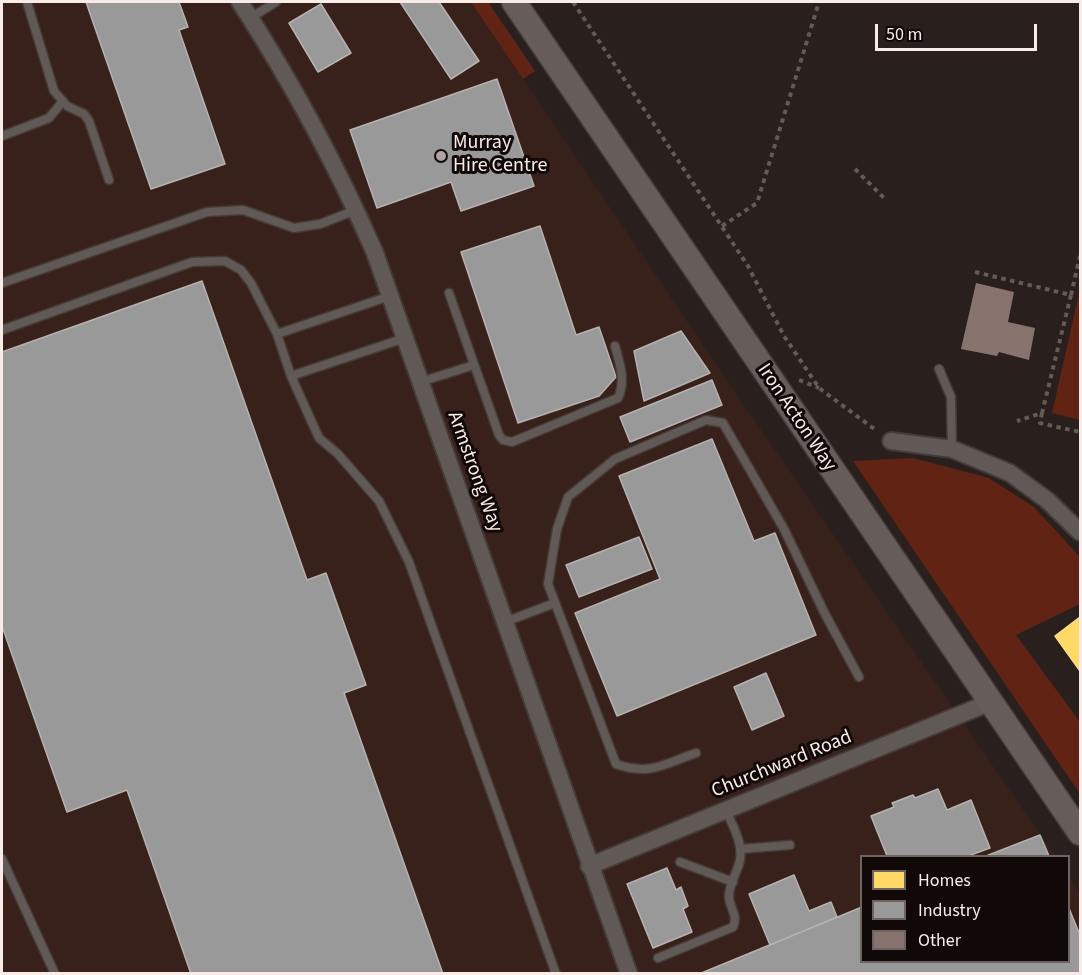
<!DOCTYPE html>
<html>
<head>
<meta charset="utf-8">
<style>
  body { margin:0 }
  #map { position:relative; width:1082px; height:975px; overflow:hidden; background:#29201d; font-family:"Source Sans 3",sans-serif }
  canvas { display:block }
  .frame { position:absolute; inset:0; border:3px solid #f9ebe7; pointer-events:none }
  .legend { position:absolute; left:860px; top:855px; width:210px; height:108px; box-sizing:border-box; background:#110907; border:2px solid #6e6361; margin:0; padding:8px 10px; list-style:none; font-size:18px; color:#f9ebe7 }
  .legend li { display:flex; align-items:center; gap:12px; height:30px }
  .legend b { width:30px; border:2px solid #6e6361 }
  .scale { position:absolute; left:875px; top:24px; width:162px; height:27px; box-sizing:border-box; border:3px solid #f9ebe7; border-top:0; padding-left:8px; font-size:18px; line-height:21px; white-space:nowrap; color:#f9ebe7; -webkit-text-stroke:4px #110907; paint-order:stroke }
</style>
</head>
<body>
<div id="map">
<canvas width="1082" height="975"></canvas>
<div class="frame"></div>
<ul class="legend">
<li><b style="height:16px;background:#ffd966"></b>Homes</li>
<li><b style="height:16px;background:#999"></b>Industry</li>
<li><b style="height:16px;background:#87736e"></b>Other</li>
</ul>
<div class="scale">50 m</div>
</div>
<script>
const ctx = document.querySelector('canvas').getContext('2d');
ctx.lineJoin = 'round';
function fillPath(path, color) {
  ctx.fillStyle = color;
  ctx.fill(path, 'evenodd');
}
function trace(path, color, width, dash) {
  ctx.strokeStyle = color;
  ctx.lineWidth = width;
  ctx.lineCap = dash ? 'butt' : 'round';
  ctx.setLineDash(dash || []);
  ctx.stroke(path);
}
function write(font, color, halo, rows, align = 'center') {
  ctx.font = font + ' "Source Sans 3",sans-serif';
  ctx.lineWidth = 6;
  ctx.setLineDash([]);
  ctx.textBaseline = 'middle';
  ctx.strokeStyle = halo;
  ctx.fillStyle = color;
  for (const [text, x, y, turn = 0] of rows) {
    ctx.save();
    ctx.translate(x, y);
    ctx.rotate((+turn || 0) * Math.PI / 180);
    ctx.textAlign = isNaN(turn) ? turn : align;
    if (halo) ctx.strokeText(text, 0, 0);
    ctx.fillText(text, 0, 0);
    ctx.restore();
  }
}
const built = new Path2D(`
  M 2,2 L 471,2 L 732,388 L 1055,856 L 862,856 L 862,962 L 1068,962 L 1069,876 L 1080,894 L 1080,973 L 2,974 Z`);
const green = new Path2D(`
  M 471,2 L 488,2 L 535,71 L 523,79 Z
  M 1080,289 L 1080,420 L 1052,413 Z
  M 913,458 L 989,478 L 1034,507 L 1080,557 L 1080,604 L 1016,635 L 1080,722 L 1080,794 L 853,461 Z`);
const homes = new Path2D(`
  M 1080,617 L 1080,671 L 1055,636 Z`);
const industry = new Path2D(`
  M 86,2 L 179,2 L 188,27 L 179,30 L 225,164 L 151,189 Z
  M 400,2 L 439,2 L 479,61 L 451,79 Z
  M 321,4 L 351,53 L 318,72 L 289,23 Z
  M 497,79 L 534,186 L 461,211 L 451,182 L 377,208 L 350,130 Z
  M 540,226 L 576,335 L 599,327 L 616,377 L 599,396 L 518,423 L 461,252 Z
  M 202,281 L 307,580 L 326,573 L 366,685 L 344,693 L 443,974 L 191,974 L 127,790 L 67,812 L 2,626 L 2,352 Z
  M 681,331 L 710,373 L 644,401 L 634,351 Z
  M 712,380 L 722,405 L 630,442 L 620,417 Z
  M 712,439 L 754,541 L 775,533 L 816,635 L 617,716 L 575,613 L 660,579 L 619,476 Z
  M 639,537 L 652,569 L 579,597 L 566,565 Z
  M 766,673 L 784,716 L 752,730 L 734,687 Z
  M 938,789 L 947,810 L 971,800 L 990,848 L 968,856 L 887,856 L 871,816 L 894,807 L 892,803 L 913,795 L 915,798 Z
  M 1040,835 L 1049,856 L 986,856 Z
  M 667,868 L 676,890 L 681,887 L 688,906 L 683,909 L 692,932 L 653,948 L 627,884 Z
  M 794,875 L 809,911 L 831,902 L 837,917 L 770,945 L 749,894 Z
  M 1068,906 L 1080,935 L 1080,974 L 699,974 L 862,907 L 862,962 L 1068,962 Z`);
const building = new Path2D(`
  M 976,283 L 1014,292 L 1008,322 L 1035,328 L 1029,360 L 999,352 L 997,356 L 961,349 Z`);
const path = new Path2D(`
  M 573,2 L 748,266 L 784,336 L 819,388 L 877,431
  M 855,169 L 885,199
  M 722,226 L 757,203 L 819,2
  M 975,272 L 1071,295 L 1042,413 L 1017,421
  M 1071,295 L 1080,256
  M 799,380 L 819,388
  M 1042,413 L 1040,423 L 1080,432`);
const service = new Path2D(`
  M 27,2 L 54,91 L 67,106 L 84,114 L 89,121 L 109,180
  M 250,18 L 276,2
  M 2,136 L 49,118 L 63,101
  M 2,283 L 207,212 L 243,210 L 294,228 L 320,224 L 356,210
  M 449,293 L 499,435 L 503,440 L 512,442 L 618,398 C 626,381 620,364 615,346
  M 2,330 L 192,262 L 225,261 L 241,270 L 251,283 L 277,334 L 291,376 L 319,438 L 338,454 L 379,501 L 409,562 L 556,974
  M 277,334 L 390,296
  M 939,369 L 951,397 L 952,449
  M 291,376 L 405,338
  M 420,382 L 474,365
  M 505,622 L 555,603
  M 696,753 C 664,764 650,776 616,764 L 548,584 L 557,529 L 568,497 L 615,459 L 706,420 L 723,423 L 784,529 L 825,614 L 859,677
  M 741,849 L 790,845
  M 2,859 L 55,974
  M 680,862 L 733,882
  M 658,958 L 733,927 C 739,915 729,908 729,896 C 729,885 736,874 739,864 C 745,846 733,827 726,810`);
const minor = new Path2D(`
  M 240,2 C 291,81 337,166 375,253 L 629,974
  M 891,441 L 952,449 L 1010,473 L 1047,500 L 1080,532
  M 589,866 L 991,702`);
const secondary = new Path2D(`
  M 514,2 L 1080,833`);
const markers = [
  [441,156,6,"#b0a4a0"]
];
const poiNames = [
  ["Murray",453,144],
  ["Hire Centre",453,167]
];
const streetNames = [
  ["Iron Acton Way",796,418,56],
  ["Armstrong Way",474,472,70],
  ["Churchward Road",782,765,-22]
];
fillPath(built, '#39211b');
fillPath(green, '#612314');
fillPath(homes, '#ffd966');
trace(homes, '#fdde8d', 1.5);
fillPath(industry, '#999');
trace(industry, '#b6b2b0', 1.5);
fillPath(building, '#87736e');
trace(service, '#443b39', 11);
trace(minor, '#443b39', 20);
trace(secondary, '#443b39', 27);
trace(path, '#635b58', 4, [4.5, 4.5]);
trace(service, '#615956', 8);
trace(minor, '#615956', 16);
trace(secondary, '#665c5a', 24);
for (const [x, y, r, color] of markers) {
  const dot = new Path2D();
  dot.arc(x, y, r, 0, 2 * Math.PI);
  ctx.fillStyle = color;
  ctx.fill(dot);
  trace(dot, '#110907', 2);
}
write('20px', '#f9ebe7', '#110907', poiNames, 'left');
write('20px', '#f9ebe7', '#110907', streetNames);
</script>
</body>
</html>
